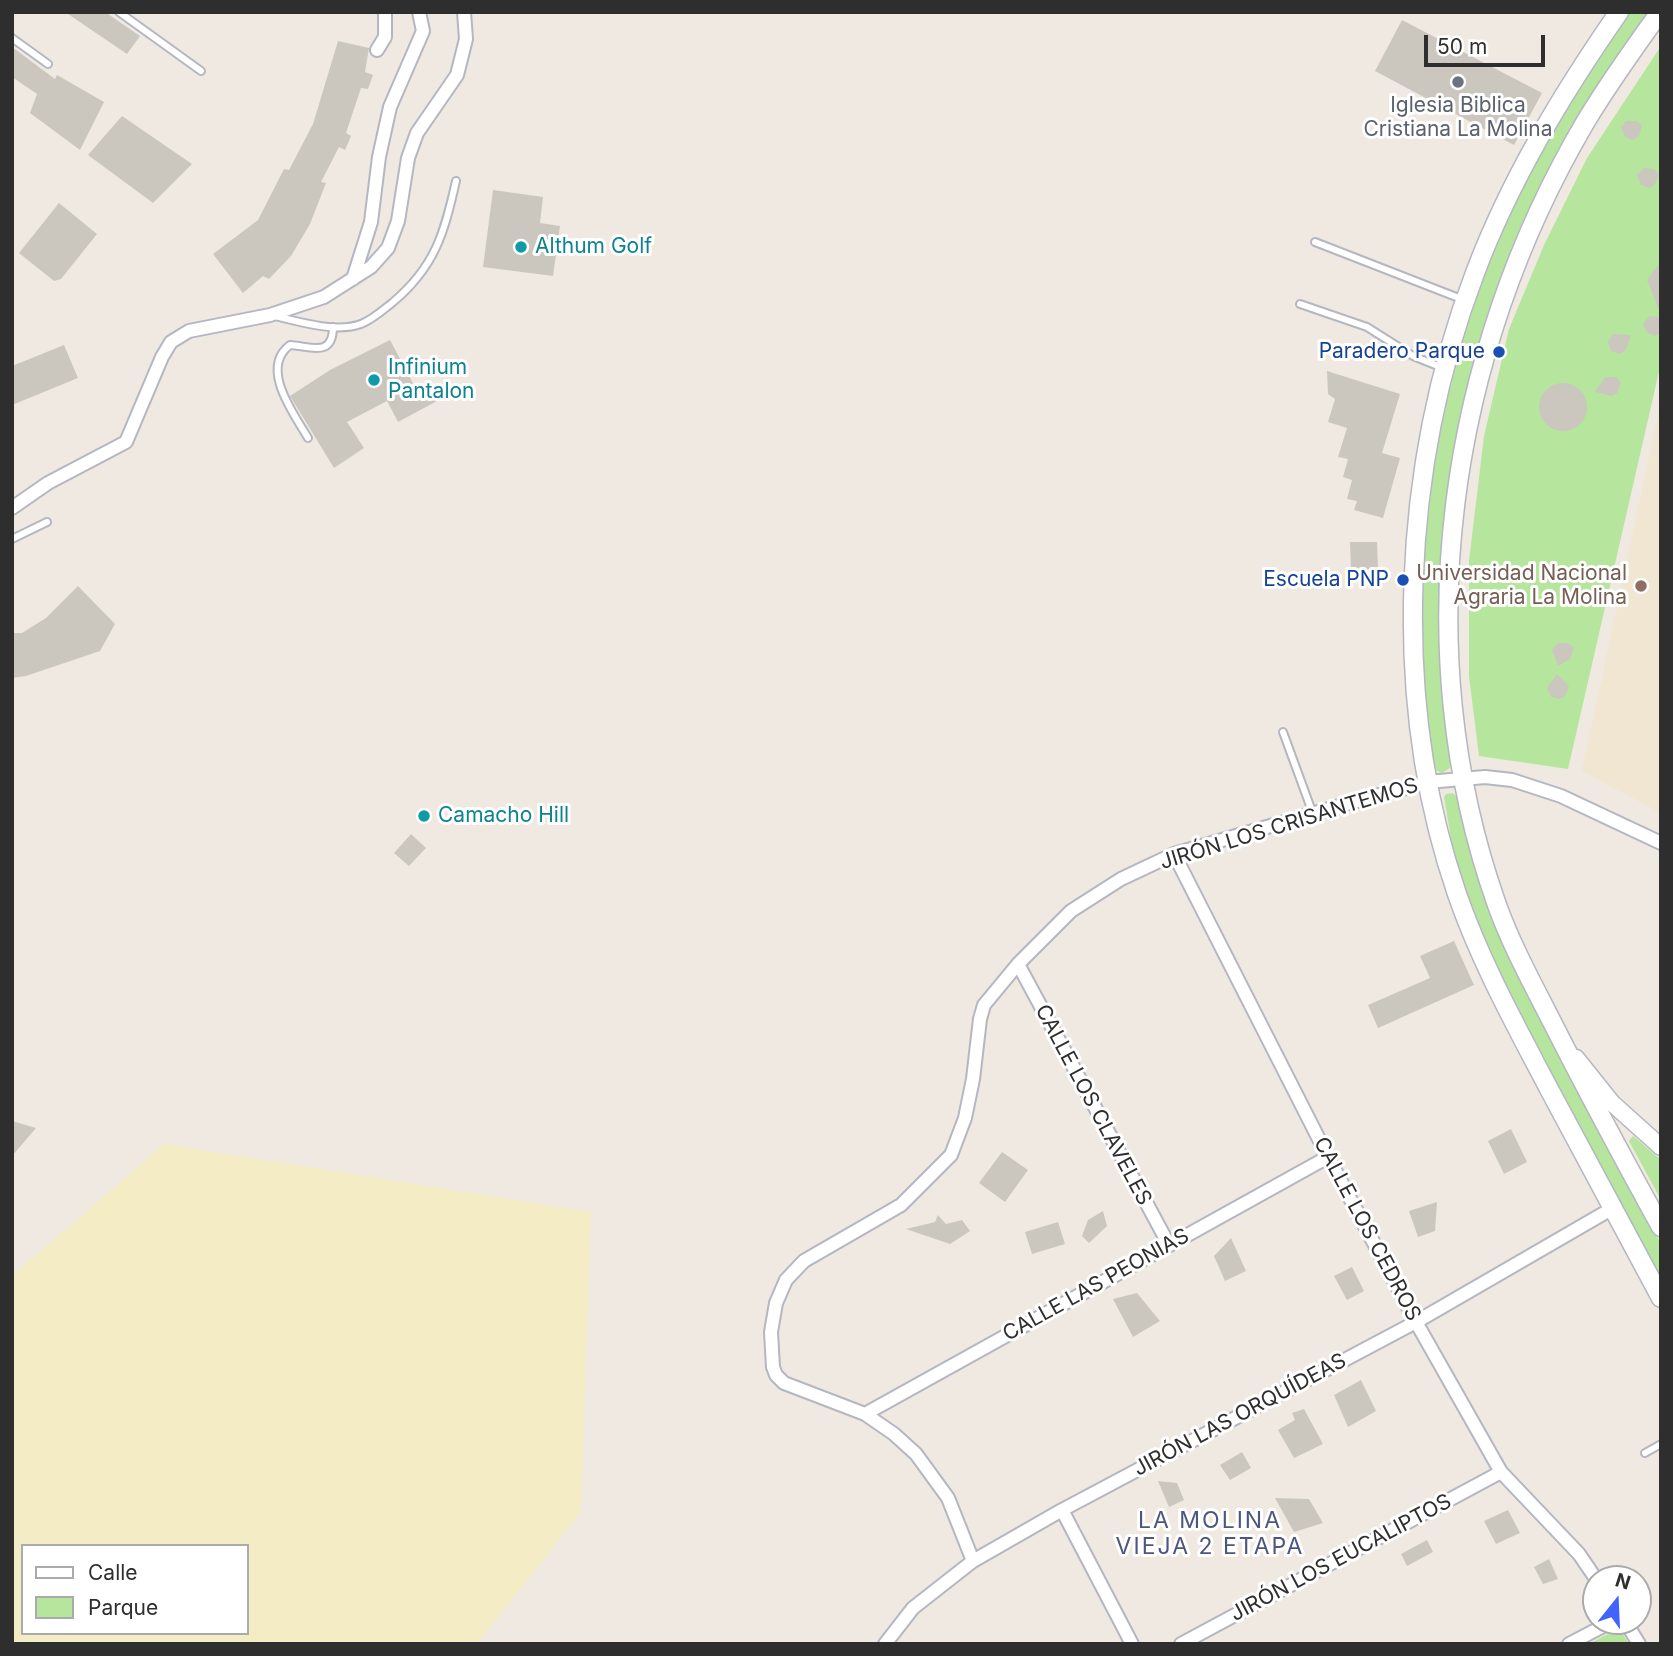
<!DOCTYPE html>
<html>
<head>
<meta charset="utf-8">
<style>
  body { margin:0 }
  #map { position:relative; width:1673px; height:1656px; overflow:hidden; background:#efe9e1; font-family:Inter,sans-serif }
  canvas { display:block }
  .frame { position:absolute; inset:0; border:14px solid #2e2e2e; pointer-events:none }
  .legend { position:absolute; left:21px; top:1544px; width:228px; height:91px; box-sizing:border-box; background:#fff; border:2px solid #ababab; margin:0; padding:9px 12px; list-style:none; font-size:21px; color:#2e2e2e }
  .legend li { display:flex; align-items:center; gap:14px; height:35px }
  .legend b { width:35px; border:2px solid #ababab }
  .north { position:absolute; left:1582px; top:1565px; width:70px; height:70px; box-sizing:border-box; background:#fff; border:2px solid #ababab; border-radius:50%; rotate:18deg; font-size:19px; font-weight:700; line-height:28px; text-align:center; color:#2e2e2e }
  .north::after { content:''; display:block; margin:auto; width:24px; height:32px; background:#4264fb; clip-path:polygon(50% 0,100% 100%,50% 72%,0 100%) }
  .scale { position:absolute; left:1424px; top:35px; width:121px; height:32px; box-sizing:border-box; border:4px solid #2e2e2e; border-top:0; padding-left:9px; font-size:21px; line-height:24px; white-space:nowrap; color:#2e2e2e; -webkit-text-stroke:5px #fff; paint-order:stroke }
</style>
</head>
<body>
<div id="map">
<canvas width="1673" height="1656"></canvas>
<div class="frame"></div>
<ul class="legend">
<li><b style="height:9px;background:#fff"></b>Calle</li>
<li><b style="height:19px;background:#b6e59e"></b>Parque</li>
</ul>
<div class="north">N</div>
<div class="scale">50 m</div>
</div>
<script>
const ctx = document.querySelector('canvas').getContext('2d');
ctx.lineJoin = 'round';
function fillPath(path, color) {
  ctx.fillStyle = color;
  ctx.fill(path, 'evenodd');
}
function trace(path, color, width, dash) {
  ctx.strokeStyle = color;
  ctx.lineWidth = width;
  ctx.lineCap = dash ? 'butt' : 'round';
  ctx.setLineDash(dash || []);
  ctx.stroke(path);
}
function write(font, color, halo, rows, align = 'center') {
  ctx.font = font + ' Inter,sans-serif';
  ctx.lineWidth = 6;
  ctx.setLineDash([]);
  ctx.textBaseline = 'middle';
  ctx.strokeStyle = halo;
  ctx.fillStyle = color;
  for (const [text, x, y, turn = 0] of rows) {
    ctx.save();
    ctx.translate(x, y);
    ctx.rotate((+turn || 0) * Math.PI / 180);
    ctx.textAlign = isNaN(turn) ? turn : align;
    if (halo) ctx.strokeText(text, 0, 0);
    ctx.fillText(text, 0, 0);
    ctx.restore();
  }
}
const education = new Path2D(`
  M 1661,401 L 1661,813 L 1582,771 Z`);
const green = new Path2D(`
  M 1629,12 L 1650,12 C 1617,62 1582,111 1554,163 C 1455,347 1420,557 1451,762 L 1450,768 L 1442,773 L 1437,771 L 1434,765 C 1394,491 1465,235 1629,12 Z
  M 1661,46 L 1661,363 L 1568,769 L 1479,756 L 1469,676 L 1469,561 L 1484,436 L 1509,329 L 1544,245 L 1587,158 Z
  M 1453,793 L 1458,798 L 1473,863 L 1490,912 L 1524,988 L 1661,1244 L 1661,1274 L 1655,1268 L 1532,1038 L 1476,923 L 1454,856 L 1444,797 L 1446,794 Z
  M 1633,1136 L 1661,1160 L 1661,1200 L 1629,1141 Z
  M 1619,1628 L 1629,1644 L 1589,1644 Z`);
const sand = new Path2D(`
  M 164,1144 L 591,1212 L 581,1512 L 477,1644 L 12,1644 L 12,1276 ZM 23,1546 L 247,1546 L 247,1633 L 23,1633 Z`);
const building = new Path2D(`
  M 65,12 L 105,12 L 140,36 L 127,54 Z
  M 1402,20 L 1542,93 L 1514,145 L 1375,71 Z
  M 338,41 L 369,48 L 365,72 L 373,75 L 368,89 L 361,88 L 346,133 L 351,136 L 345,150 L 339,147 L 321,182 L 326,183 L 310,224 L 291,256 L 269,279 L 263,276 L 243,293 L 213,254 L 258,220 L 284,169 L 289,170 L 313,124 Z
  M 12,47 L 55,79 L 57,75 L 104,102 L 80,150 L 30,113 L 37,94 L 12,77 Z
  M 122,116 L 192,164 L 153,203 L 88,155 Z
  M 1626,121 L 1637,121 L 1642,126 L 1639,136 L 1633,140 L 1625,137 L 1621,128 Z
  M 1643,168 L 1654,169 L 1659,174 L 1655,184 L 1650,188 L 1641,185 L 1637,176 Z
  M 493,190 L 543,197 L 540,223 L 560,226 L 553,276 L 483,267 Z
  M 59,203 L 97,234 L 61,279 L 54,281 L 19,253 Z
  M 1661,261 L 1661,313 L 1660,313 L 1647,280 Z
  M 1649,316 L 1661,317 L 1661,333 L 1655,336 L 1647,333 L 1643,324 Z
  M 1613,334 L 1631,335 L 1626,350 L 1620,354 L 1611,351 L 1608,342 Z
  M 390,340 L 416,389 L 428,383 L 437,401 L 398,422 L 387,401 L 347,422 L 364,448 L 334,468 L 290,396 L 330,370 Z
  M 64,345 L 78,378 L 12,405 L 12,366 Z
  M 1327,371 L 1400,394 L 1382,453 L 1400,458 L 1383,518 L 1354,510 L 1357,501 L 1347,499 L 1352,480 L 1343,477 L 1348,459 L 1338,457 L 1347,428 L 1328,422 L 1335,399 L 1328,394 Z
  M 1605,377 L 1616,377 L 1621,383 L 1617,393 L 1612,396 L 1595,392 Z
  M1539 407a24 24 0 1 1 48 0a24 24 0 1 1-48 0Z
  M 1350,542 L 1377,542 L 1378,569 L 1351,570 Z
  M 78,586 L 115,624 L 100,651 L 26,676 L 12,678 L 12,633 L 22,633 L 46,618 Z
  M 1558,643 L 1568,643 L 1574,648 L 1570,659 L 1558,666 L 1552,650 Z
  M 1557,674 L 1569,686 L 1565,696 L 1559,699 L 1551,697 L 1547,688 Z
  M 411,834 L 426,848 L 409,866 L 394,853 Z
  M 1454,941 L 1474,985 L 1378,1028 L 1368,1005 L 1430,978 L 1420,956 Z
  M 12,1121 L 36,1128 L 12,1156 Z
  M 1511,1129 L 1527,1162 L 1504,1174 L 1488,1141 Z
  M 1002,1152 L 1028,1170 L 1005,1202 L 979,1183 Z
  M 1437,1202 L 1435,1231 L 1418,1237 L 1409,1211 Z
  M 1103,1211 L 1107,1226 L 1089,1243 L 1082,1236 L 1088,1220 Z
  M 938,1215 L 946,1224 L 962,1220 L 970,1231 L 950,1244 L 906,1229 L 935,1222 Z
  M 1058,1222 L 1065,1244 L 1032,1254 L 1025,1232 Z
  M 1231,1238 L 1246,1271 L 1225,1281 L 1214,1256 Z
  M 1352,1267 L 1364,1291 L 1347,1300 L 1334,1276 Z
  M 1137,1293 L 1160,1321 L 1133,1337 L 1113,1299 Z
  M 1361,1380 L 1376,1411 L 1348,1427 L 1334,1395 Z
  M 1304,1409 L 1323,1444 L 1294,1458 L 1278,1430 L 1295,1420 L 1292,1413 Z
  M 1242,1452 L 1251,1468 L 1230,1480 L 1220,1465 Z
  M 1158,1481 L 1177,1483 L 1184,1500 L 1169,1507 Z
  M 1275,1498 L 1309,1499 L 1323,1523 L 1294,1532 Z
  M 1508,1510 L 1520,1533 L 1496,1544 L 1484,1521 Z
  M 1427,1540 L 1433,1552 L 1407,1566 L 1401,1554 Z
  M 1549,1559 L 1558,1579 L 1543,1584 L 1534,1567 Z`);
const service = new Path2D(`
  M 119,12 L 201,71
  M 12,38 L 48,64
  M 1315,242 L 1464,300
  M 1300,304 L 1367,327 L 1413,356 L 1443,368
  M 275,316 C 299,322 337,333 361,324 C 372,320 383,310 392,303 C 435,267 444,234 456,181
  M 308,438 C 294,414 259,368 290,345 C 310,346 333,358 333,327
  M 12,539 L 47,522
  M 1283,732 L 1313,814
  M 1645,1453 L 1661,1444`);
const minor = new Path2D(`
  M 377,50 L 385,37 L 385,12
  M 353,279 L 371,222 L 379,157 L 390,107 L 423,31 L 419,12
  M 12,508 L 48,483 L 126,442 L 162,357 L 171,342 L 189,331 L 270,315 L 324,297 L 371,267 L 388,248 L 398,221 L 408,158 L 417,133 L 457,75 L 466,39 L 464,12
  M 1174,854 L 1328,1157 L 1416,1322 L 1501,1472 L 1579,1554 L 1596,1579
  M 1018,964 L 1169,1245
  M 865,1414 L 1328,1157
  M 1062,1510 L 1132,1644
  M 973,1561 L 948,1498 L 916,1454 L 894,1434 L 865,1414 L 784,1383 L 776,1375 L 773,1367 L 771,1332 L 776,1303 L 786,1280 L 804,1261 L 901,1205 L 951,1155 L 965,1118 L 973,1079 L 980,1019 L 984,1005 L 1018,964 L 1071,911 L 1121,879 L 1174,854 L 1346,804 L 1428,782 L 1485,777 L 1512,780 L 1561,796 L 1661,843
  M 1625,1621 L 1639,1644
  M 885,1644 L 913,1608 L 973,1561 L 1062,1510 L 1416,1322 L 1613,1208
  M 1181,1644 L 1501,1472
  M 1569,1644 L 1613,1621`);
const tertiary = new Path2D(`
  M 1576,1058 L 1612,1103 L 1661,1147`);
const secondary = new Path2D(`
  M 1619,12 C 1562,94 1510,180 1475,273 C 1402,465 1390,700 1457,894 C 1481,963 1516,1026 1549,1089 C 1586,1159 1624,1228 1661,1298
  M 1660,12 C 1634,48 1609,83 1586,121 C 1448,355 1405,646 1497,905 C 1511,944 1531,981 1550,1018 C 1586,1089 1623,1158 1661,1227`);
const markers = [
  [1458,82,7,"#6b7280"],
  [521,247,7,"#0f9aa8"],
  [1499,352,7,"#1a4fb4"],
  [374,380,7,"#0f9aa8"],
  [1403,580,7,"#1a4fb4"],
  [1641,586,7,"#8d6e63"],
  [424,816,7,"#0f9aa8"]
];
const worshipNames = [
  ["Iglesia Biblica",1458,106],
  ["Cristiana La Molina",1458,130]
];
const cultureNames = [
  ["Althum Golf",535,247],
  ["Infinium",388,368],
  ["Pantalon",388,392],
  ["Camacho Hill",438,816]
];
const transitNames = [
  ["Paradero Parque",1485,352],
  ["Escuela PNP",1389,580]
];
const educationNames = [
  ["Universidad Nacional",1627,574],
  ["Agraria La Molina",1627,598]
];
const streetNames = [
  ["JIRÓN LOS CRISANTEMOS",1289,824,-17],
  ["CALLE LOS CLAVELES",1093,1105,62],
  ["CALLE LOS CEDROS",1367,1229,62],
  ["CALLE LAS PEONIAS",1096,1285,-29],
  ["JIRÓN LAS ORQUÍDEAS",1240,1415,-28],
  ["JIRÓN LOS EUCALIPTOS",1341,1558,-28]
];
const neighbourhoodNames = [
  ["LA MOLINA",1210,1521],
  ["VIEJA 2 ETAPA",1210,1547]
];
fillPath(education, '#f0e6d1');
fillPath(green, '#b6e59e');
fillPath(sand, '#f3ecc5');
fillPath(building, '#cbc7bf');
trace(service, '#b4b7c1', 10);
trace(minor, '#b4b7c1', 16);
trace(tertiary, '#b4b7c1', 19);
trace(secondary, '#b4b7c1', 21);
trace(service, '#fff', 6);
trace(minor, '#fff', 12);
trace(tertiary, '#fff', 16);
trace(secondary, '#fff', 18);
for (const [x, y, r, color] of markers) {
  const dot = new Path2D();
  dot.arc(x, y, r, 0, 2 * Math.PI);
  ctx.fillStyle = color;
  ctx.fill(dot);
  trace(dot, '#fff', 2.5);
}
write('21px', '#5b616d', '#fff', worshipNames);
write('21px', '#0d838f', '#fff', cultureNames, 'left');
write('21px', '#164399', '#fff', transitNames, 'right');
write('21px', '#785e54', '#fff', educationNames, 'right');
write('21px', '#2e2e2e', '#fff', streetNames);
ctx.letterSpacing = '2px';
write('23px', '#4d5680', '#fff', neighbourhoodNames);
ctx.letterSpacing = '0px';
</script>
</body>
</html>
